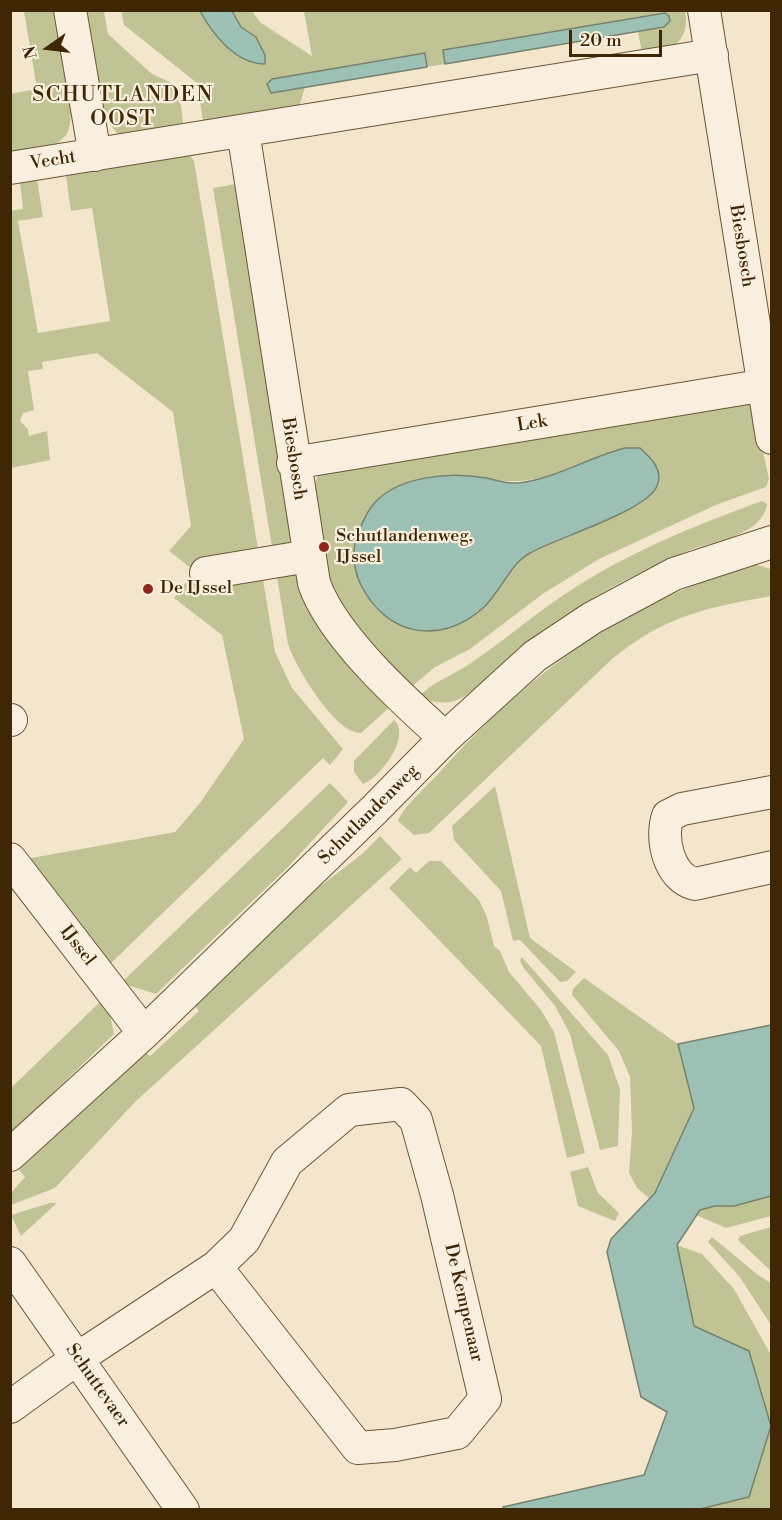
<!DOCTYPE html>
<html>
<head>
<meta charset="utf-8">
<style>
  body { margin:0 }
  #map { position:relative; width:782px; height:1520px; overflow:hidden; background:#f4e6cd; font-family:"Libre Bodoni",serif }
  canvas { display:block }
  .frame { position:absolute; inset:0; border:12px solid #3f2605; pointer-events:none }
  .north { position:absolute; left:18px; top:18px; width:60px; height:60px; -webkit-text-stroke:4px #f8efde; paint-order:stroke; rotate:256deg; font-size:16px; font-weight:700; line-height:24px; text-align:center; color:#3f2605 }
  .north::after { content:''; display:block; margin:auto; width:21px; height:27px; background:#3f2605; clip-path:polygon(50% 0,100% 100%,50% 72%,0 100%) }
  .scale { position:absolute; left:569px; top:30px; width:93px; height:27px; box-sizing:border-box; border:3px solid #3f2605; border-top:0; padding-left:8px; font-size:18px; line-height:21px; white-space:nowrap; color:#3f2605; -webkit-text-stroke:4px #f8efde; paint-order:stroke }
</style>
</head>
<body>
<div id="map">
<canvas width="782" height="1520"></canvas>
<div class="frame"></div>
<div class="north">N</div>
<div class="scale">20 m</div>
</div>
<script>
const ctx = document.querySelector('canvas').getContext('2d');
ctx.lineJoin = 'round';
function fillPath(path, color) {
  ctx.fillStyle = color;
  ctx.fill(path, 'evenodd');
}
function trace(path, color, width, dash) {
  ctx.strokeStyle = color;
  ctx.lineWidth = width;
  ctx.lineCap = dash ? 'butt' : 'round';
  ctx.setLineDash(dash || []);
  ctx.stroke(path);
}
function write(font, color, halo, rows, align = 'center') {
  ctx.font = font + ' "Libre Bodoni",serif';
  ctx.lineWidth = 4.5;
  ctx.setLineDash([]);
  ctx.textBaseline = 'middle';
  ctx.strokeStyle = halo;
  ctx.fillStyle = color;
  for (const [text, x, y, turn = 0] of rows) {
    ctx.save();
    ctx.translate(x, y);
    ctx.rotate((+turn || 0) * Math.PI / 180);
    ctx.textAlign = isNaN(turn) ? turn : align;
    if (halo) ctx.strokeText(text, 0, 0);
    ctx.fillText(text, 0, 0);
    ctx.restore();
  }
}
const green = new Path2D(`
  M 685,10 C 691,43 670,51 643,57 L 638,32 L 664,27 L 443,50 L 445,64 L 427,67 L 424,53 L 272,79 L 271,93 L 305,87 L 298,111 L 204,127 L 197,83 L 124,25 L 121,11 L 200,11 L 206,21 L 256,37 L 241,27 L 232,11 L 252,11 L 261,23 L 312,56 L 304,11 Z
  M 24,11 L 57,11 C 61,35 80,118 66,135 C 52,152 31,153 11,156 L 10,94 L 37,89 Z
  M 82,11 L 104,11 L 108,34 L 152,74 L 172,83 L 179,91 L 184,130 L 142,136 L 118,134 L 104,117 Z
  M 184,155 L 190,156 L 194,161 L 275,652 L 292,688 L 343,749 L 330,765 L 323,758 L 109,965 L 26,859 L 175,832 L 200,803 L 244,739 L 222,635 L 174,598 L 195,571 L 169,551 L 191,526 L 173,412 L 97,353 L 42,362 L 43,369 L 28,371 L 34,410 L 23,413 L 20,421 L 28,429 L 29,436 L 47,431 L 50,460 L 11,468 L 10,211 L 23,209 L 20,183 L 37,180 L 43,217 L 18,221 L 38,333 L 110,321 L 92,208 L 71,211 L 66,176 Z
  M 236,184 L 298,554 L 390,707 L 361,733 C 335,734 295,666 288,644 L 213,188 Z
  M 752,400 L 769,479 L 766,487 L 718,504 L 599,559 L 544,593 L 470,649 L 435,667 L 409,689 L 332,596 L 313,487 L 318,476 L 327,469 ZM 607,453 L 646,500 L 611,518 L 527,554 L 507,577 L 387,618 L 375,608 L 362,588 L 485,478 C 531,489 565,470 607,453 Z
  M 762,501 L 767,504 C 762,537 711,541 685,552 C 630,575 578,604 531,639 C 507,657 482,689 457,700 C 445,705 433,702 421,698 L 421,694 C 439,679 453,675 471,663 C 508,638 541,608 579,585 C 636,549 699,524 762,501 Z
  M 753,564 L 771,569 L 771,596 C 706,608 666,615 612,659 L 429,833 L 414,835 L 398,821 C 402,808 429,784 439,773 C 531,671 621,605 753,564 Z
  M 394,720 C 412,736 380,778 363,784 L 354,772 L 354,761 Z
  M 330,783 L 348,802 L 287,868 L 156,994 L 124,984 L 123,981 Z
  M 495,786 L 530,938 L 576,972 L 567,981 L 560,982 L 520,940 L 513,941 L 501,891 L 454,840 L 452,826 Z
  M 380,836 L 402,859 L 135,1102 L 55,1188 L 11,1205 L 11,1193 L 25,1177 L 19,1170 L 144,1051 L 150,1056 L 199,1011 L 193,1004 L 292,908 L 362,854 Z
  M 429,861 L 441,861 L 479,900 L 487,917 L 494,946 L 500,951 L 509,972 L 541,1010 L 554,1032 L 585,1153 L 567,1158 L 541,1046 L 389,888 L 410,867 L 416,873 Z
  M 522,957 L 608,1055 L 620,1089 L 618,1146 L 600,1150 L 570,1034 L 555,1006 L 523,967 L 520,960 Z
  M 584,978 L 678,1044 L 694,1108 L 655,1193 L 650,1199 L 637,1188 L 629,1173 L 632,1131 L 630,1077 L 619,1051 L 572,995 L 573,989 Z
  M 103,999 L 107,1001 L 114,1034 L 11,1133 L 11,1088 Z
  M 588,1167 L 598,1193 L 619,1213 L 615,1221 L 578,1206 L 570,1172 Z
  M 771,1196 L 771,1216 L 726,1228 L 696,1215 L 700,1210 L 715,1206 L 734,1206 Z
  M 50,1203 L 57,1203 L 21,1236 L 11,1215 Z
  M 771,1227 L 772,1227 L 771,1271 L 738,1240 L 740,1236 Z
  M 712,1237 L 758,1275 L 771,1283 L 771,1325 L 739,1276 L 708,1242 Z
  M 677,1245 L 702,1254 L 734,1289 L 771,1355 L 771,1509 L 696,1509 L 749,1497 L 749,1351 L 694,1326 Z`);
const water = new Path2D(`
  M 200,11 L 232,11 L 241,27 L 256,37 L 265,55 L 265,64 C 236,64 213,35 200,11 Z
  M 665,13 L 669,16 L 670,21 L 664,27 L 445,64 L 443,50 Z
  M 425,53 L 427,67 L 271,93 L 267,84 L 272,79 Z
  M 625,448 L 640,448 C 651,458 664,470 657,486 C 647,511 556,538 530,553 C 509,565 500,593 483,608 C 442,645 388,637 362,587 C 352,569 351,545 361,526 C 364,520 367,512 372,506 C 396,475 451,472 486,478 C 497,480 507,484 518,483 C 555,479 589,457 625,448 Z
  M 771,1025 L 771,1196 L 734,1206 L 715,1206 L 700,1210 L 677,1245 L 694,1326 L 749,1351 L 771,1426 L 749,1497 L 696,1510 L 504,1509 L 503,1507 L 644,1475 L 667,1412 L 641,1397 L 607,1252 L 611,1239 L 655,1193 L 694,1108 L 678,1044 Z`);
const minor = new Path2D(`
  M 70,10 L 95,155
  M 704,10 L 772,438
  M 243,131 L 314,583 C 332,636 403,700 445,738
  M 10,168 L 712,55
  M 293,463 L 772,384
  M 206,573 L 309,556
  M 10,720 L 11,720
  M 772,792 L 682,809 L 668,816 C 660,839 669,878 695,884 L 772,867
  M 10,859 L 144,1033
  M 10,1155 L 144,1033 L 374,810 L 445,738 L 535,656 L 592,618 L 674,574 L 772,542
  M 10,1263 L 183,1510
  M 10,1407 L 78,1358 L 216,1267 L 244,1240 L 287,1162 L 349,1110 L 401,1104 L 416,1120 L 437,1195 L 485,1399 L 457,1433 L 395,1445 L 358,1448 L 216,1267`);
const markers = [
  [324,547,6,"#8f2418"],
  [148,589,6,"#8f2418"]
];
const streetNames = [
  ["Vecht",53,161,-9],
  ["Biesbosch",741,246,81],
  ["Lek",532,424,-9],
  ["Biesbosch",293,459,81],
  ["Schutlandenweg",369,815,-45],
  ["IJssel",77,946,52],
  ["De Kempenaar",463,1303,77],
  ["Schuttevaer",97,1386,55]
];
const poiNames = [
  ["Schutlandenweg,",336,537],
  ["IJssel",336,558],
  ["De IJssel",160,589]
];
const quarterNames = [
  ["SCHUTLANDEN",123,96],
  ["OOST",123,120]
];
fillPath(green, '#c0c495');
fillPath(water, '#9cc0b3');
trace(water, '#77826d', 1.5);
trace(minor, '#6c5637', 34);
trace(minor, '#f8efde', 32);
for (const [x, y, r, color] of markers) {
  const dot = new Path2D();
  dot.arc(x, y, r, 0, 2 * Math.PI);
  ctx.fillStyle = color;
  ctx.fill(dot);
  trace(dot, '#f8efde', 2);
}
write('18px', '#3f2605', '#f8efde', streetNames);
write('18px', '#3f2605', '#f8efde', poiNames, 'left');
ctx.letterSpacing = '1.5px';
write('21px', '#3f2605', '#f8efde', quarterNames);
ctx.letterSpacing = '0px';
</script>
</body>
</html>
